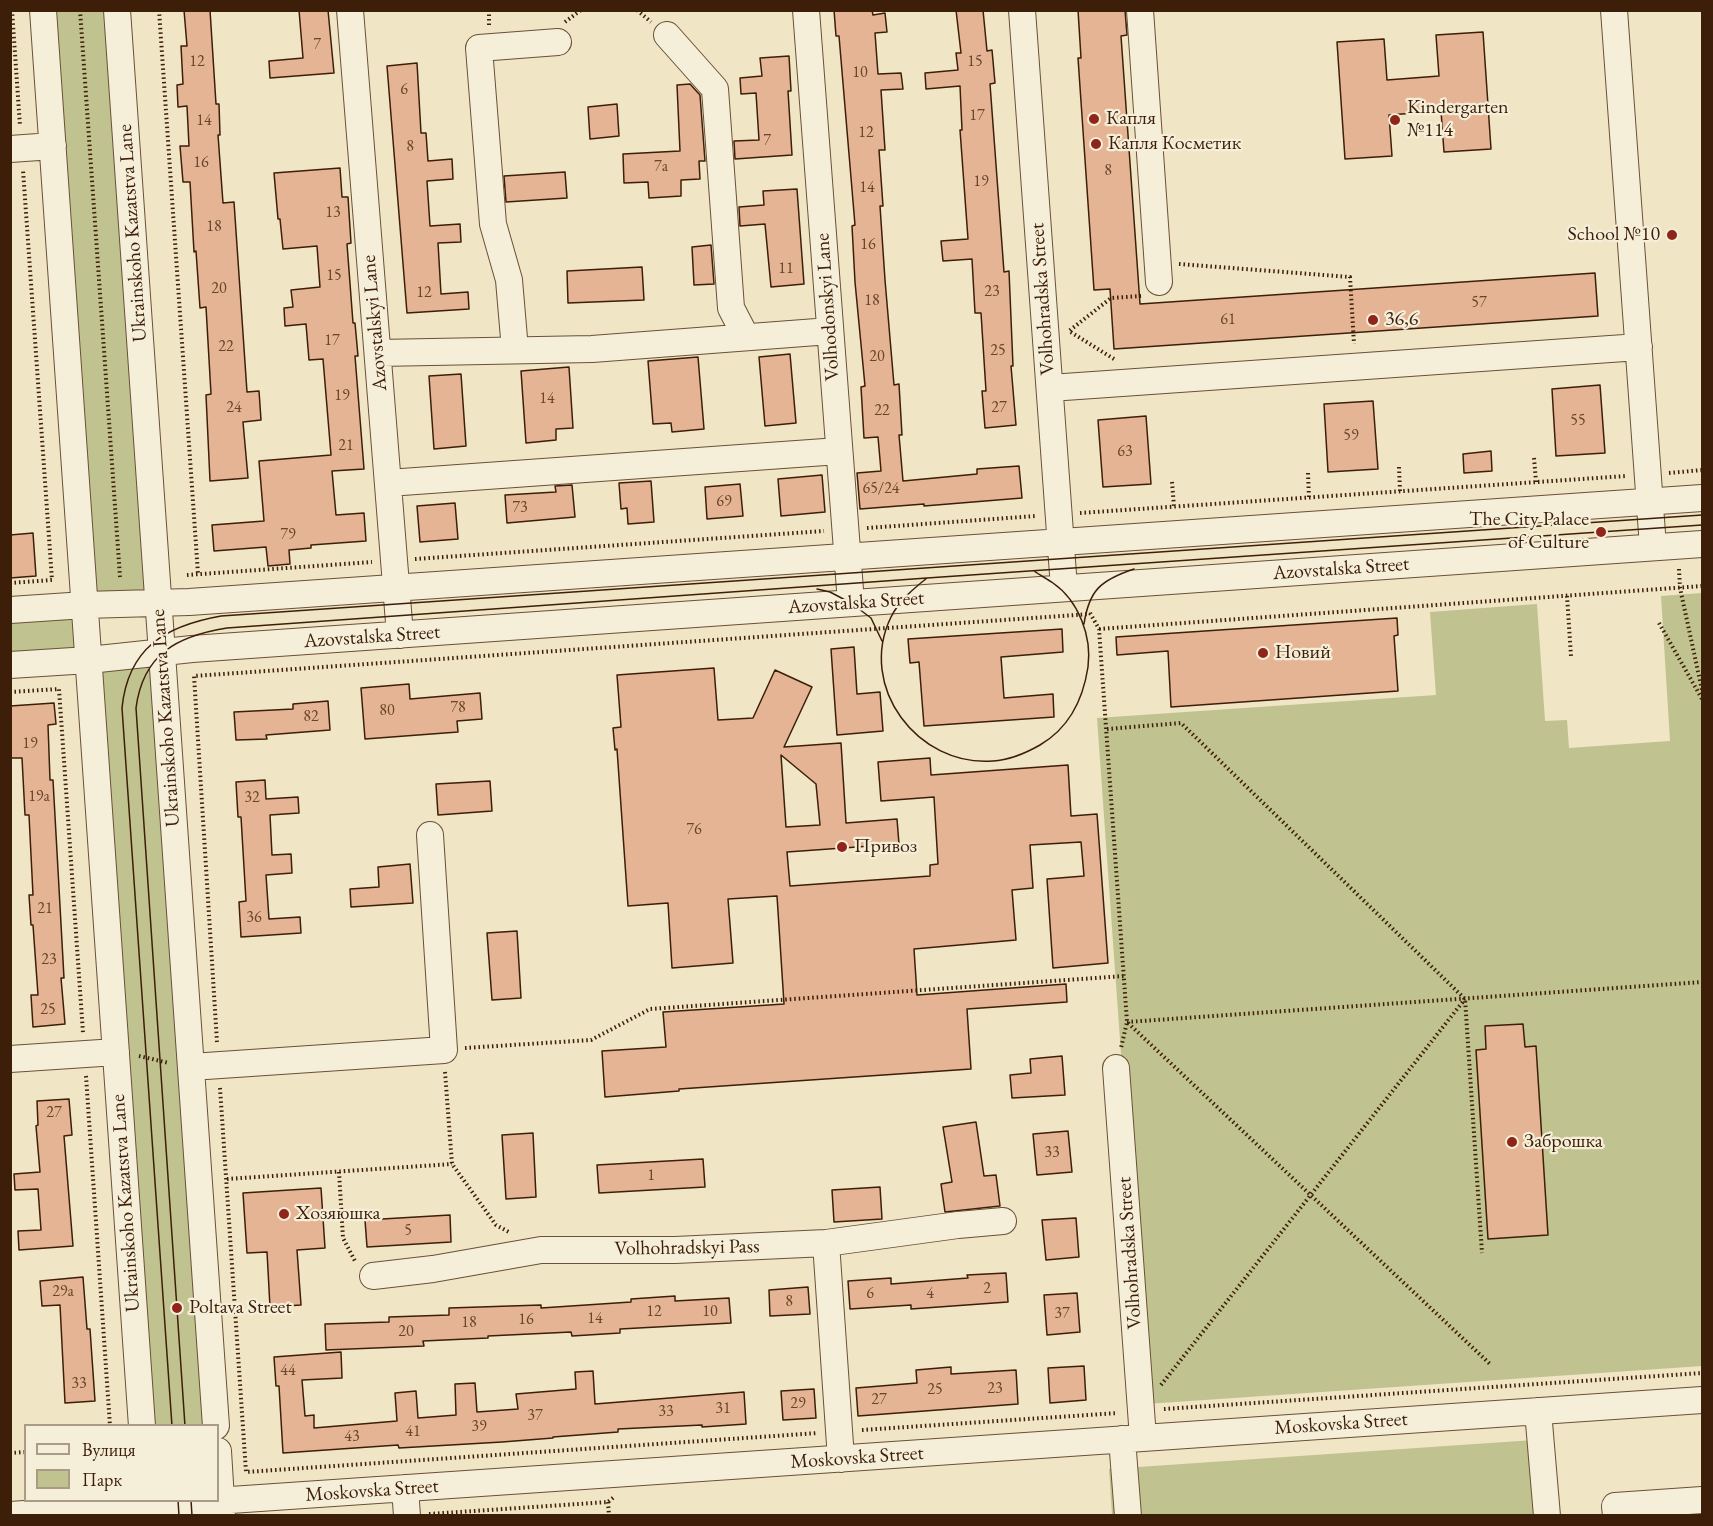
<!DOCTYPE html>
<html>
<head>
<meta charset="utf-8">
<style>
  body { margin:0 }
  #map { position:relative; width:1713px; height:1526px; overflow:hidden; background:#f0e5c4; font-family:"EB Garamond",serif }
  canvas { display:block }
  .frame { position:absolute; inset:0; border:12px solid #3d1e08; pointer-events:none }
  .legend { position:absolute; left:24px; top:1424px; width:195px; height:78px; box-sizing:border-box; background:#f5eed9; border:2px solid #ab9b85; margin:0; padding:8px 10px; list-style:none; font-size:18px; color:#3d1e08 }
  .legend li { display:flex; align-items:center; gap:12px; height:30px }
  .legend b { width:30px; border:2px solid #ab9b85 }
</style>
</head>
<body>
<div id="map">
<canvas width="1713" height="1526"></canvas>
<div class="frame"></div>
<ul class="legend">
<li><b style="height:8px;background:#f5eed9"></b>Вулиця</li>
<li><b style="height:16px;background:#c0c28f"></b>Парк</li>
</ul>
</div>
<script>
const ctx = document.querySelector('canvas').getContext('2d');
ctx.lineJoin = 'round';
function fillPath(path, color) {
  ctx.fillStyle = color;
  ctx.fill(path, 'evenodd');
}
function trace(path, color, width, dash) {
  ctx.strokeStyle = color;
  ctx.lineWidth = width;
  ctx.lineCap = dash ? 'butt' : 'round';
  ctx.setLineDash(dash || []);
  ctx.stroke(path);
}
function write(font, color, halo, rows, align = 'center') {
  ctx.font = font + ' "EB Garamond",serif';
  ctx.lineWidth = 4.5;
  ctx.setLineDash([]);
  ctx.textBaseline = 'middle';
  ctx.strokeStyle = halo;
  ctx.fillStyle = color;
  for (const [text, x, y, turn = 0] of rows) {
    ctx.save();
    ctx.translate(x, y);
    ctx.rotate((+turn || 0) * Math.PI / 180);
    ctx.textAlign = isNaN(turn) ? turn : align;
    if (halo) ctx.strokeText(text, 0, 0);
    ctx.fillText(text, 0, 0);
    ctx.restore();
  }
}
const green = new Path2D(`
  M 50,11 L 111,11 L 151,596 L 92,596 Z
  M 1702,593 L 1702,1366 L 1146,1404 L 1097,718 L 1436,695 L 1430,612 L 1537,604 L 1545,721 L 1567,720 L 1569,748 L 1670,741 L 1661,596 Z
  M 79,612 L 82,655 L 11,660 L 11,617 Z
  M 156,660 L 209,1425 L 149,1425 L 96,665 Z
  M 1534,1440 L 1540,1515 L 1112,1515 L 1109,1469 Z`);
const building = new Path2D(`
  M 184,10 L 210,10 L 216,104 L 219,104 L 220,135 L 218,135 L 223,203 L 234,202 L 247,392 L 259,391 L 261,420 L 243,422 L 248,478 L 210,481 L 206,395 L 211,394 L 206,307 L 200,308 L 196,251 L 194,252 L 190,182 L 183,182 L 180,146 L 189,146 L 187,106 L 178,107 L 177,85 L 183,84 L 181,46 L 187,46 Z
  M 299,10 L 328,10 L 334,73 L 270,78 L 269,61 L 303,58 Z
  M 834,10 L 872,10 L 873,15 L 885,13 L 887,32 L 875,33 L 878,74 L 901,73 L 903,89 L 881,90 L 885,150 L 879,150 L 883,206 L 880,206 L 885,280 L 894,385 L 899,384 L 902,435 L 899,435 L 903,481 L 977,474 L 977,469 L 1019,466 L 1022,498 L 924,506 L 924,504 L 860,509 L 857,473 L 881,471 L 878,437 L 864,438 L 861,387 L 865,386 L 855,282 L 852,226 L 855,225 L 839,36 L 836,36 Z
  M 956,10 L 983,10 L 987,51 L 992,50 L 995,83 L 990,84 L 1004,272 L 1009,271 L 1013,366 L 1011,366 L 1016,425 L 985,428 L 982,391 L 986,391 L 981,313 L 975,313 L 972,259 L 943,261 L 941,241 L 968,239 L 960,130 L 962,130 L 960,86 L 926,89 L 925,73 L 958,70 L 956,53 L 961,53 Z
  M 1078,10 L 1125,10 L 1127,35 L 1121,36 L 1140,304 L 1595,273 L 1598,316 L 1114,349 L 1110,289 L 1094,290 L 1078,58 L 1081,58 Z
  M 1483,32 L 1491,149 L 1444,152 L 1441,111 L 1389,115 L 1392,156 L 1345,159 L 1337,42 L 1384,39 L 1387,80 L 1439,76 L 1436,35 Z
  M 789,56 L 791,91 L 788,91 L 792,155 L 735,159 L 734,141 L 759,140 L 756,93 L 741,94 L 740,78 L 762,76 L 760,58 Z
  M 417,63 L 421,133 L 426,133 L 428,161 L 452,159 L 453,179 L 427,181 L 430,226 L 460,224 L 461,242 L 438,243 L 441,294 L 468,292 L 469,309 L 407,313 L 387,66 Z
  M 690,84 L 700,95 L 705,161 L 699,161 L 700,179 L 681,180 L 681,196 L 649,198 L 648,182 L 624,183 L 623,154 L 680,151 L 677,85 Z
  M 617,104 L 619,136 L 590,139 L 588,107 Z
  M 340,168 L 342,197 L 348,197 L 351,243 L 347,244 L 353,323 L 355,323 L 358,356 L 355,356 L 364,469 L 332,471 L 336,515 L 364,513 L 366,541 L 311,545 L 311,548 L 289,550 L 290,564 L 268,566 L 266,547 L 214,551 L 212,525 L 264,521 L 259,461 L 331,455 L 323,359 L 309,360 L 306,324 L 285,326 L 284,308 L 293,307 L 291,290 L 320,287 L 317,246 L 283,249 L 280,219 L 278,219 L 274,173 Z
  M 565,172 L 567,198 L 506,202 L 504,176 Z
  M 797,189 L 804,284 L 771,287 L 765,224 L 740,226 L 739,207 L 764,205 L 763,191 Z
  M 711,245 L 714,284 L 694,285 L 692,247 Z
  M 642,267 L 644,300 L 568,303 L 567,271 Z
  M 790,354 L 796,423 L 765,426 L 759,357 Z
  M 698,357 L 704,429 L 672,432 L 671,423 L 653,424 L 648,361 Z
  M 569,367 L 573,428 L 556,429 L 556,440 L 526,443 L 521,371 Z
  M 461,374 L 466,446 L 434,449 L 429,376 Z
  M 1600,385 L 1605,453 L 1556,456 L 1552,389 Z
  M 1373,401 L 1378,469 L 1328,472 L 1324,404 Z
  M 1146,416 L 1151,484 L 1103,487 L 1098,420 Z
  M 1491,451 L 1492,471 L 1464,473 L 1463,454 Z
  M 822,475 L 825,512 L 781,516 L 778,479 Z
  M 651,481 L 654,522 L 628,524 L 627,508 L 621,509 L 619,483 Z
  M 740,484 L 743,516 L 707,519 L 705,487 Z
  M 572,485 L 575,517 L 507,523 L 505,495 L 556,492 L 555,486 Z
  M 455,503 L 458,539 L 420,542 L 417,506 Z
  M 33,533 L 36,576 L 10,578 L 10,535 Z
  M 1397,618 L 1398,635 L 1394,636 L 1398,691 L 1171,707 L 1168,651 L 1117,655 L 1116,637 Z
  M 1062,629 L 1063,652 L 1001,657 L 1004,698 L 1053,694 L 1054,717 L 924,726 L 919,662 L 910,663 L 908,639 Z
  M 854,647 L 857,694 L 880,692 L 883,731 L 837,735 L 831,649 Z
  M 714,668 L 718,720 L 753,718 L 775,670 L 812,687 L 784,747 L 841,743 L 846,823 L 897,819 L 899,844 L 787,852 L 790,886 L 930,876 L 930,865 L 938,864 L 934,797 L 881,801 L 878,762 L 930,758 L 931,775 L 1068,765 L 1071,816 L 1097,814 L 1108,963 L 1053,968 L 1047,879 L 1084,876 L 1081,842 L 1030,845 L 1033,888 L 1012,890 L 1016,940 L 914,949 L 917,995 L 1066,984 L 1067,1002 L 967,1009 L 971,1069 L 679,1089 L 679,1091 L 605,1097 L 602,1051 L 666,1047 L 663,1012 L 784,1004 L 777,896 L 728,899 L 733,963 L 672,968 L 668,903 L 628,906 L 617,749 L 615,750 L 613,728 L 621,727 L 617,675 ZM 781,755 L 816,784 L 820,825 L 786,827 Z
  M 409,684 L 410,699 L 480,693 L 482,719 L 457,721 L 458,732 L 365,739 L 361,688 Z
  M 328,701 L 330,730 L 266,735 L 267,739 L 236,740 L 234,712 L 293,709 L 293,704 Z
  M 54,703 L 56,724 L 48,725 L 50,780 L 53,780 L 64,978 L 61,978 L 65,1024 L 33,1027 L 31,995 L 38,995 L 33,925 L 31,925 L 29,895 L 33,895 L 29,815 L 25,815 L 22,758 L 10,758 L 10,706 Z
  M 265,780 L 266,799 L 298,797 L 299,813 L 270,815 L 272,855 L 291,854 L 292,873 L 266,875 L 269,919 L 300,917 L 301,933 L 241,937 L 239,902 L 246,901 L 241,817 L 238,817 L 236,782 Z
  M 490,781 L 492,811 L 438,815 L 436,784 Z
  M 410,864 L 413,903 L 351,907 L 350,889 L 379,887 L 378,867 Z
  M 517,931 L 521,998 L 492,1000 L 487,933 Z
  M 1523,1024 L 1525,1047 L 1536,1046 L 1548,1235 L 1488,1239 L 1476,1050 L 1486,1049 L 1485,1026 Z
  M 1062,1056 L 1065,1095 L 1012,1098 L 1010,1075 L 1031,1073 L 1030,1059 Z
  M 69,1099 L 72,1135 L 64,1136 L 73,1246 L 19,1250 L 18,1231 L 41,1230 L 38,1189 L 15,1190 L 14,1174 L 40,1172 L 36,1126 L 38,1125 L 37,1101 Z
  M 976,1122 L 984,1176 L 996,1175 L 1000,1206 L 945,1212 L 941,1184 L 952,1182 L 943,1127 Z
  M 1068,1131 L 1072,1172 L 1037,1175 L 1033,1134 Z
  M 533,1133 L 536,1197 L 506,1199 L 502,1135 Z
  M 703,1159 L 705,1187 L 599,1193 L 597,1165 Z
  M 880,1187 L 882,1219 L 834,1222 L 832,1190 Z
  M 321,1188 L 325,1248 L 297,1250 L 301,1305 L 270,1307 L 267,1252 L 247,1253 L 243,1193 Z
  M 450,1215 L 451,1242 L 367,1247 L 365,1220 Z
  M 1076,1218 L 1079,1257 L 1046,1260 L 1042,1220 Z
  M 1006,1273 L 1008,1302 L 911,1309 L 911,1305 L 850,1309 L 848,1281 L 891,1278 L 891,1284 L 968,1278 L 967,1275 Z
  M 83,1277 L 87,1329 L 90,1329 L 95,1401 L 65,1403 L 60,1305 L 42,1306 L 40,1281 Z
  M 808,1287 L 810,1314 L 770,1316 L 769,1290 Z
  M 1077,1293 L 1080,1332 L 1047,1335 L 1044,1295 Z
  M 675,1296 L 675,1301 L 729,1298 L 731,1323 L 620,1329 L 620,1333 L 572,1336 L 571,1332 L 488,1336 L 488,1338 L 423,1341 L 424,1346 L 326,1350 L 325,1324 L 389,1322 L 389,1317 L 449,1315 L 449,1308 L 541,1305 L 541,1308 L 631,1302 L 631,1299 Z
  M 341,1352 L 342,1378 L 302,1380 L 305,1416 L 314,1415 L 314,1428 L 397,1421 L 395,1393 L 416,1391 L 418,1418 L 456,1415 L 455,1384 L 475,1383 L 477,1412 L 518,1409 L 516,1394 L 576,1389 L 575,1372 L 593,1371 L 595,1404 L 744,1392 L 746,1424 L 702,1427 L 702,1425 L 618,1429 L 618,1432 L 553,1437 L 553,1438 L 502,1442 L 399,1448 L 398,1445 L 283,1453 L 279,1386 L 276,1386 L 274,1357 Z
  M 1084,1366 L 1086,1400 L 1050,1403 L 1048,1368 Z
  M 951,1367 L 951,1374 L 1016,1370 L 1018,1404 L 858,1416 L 856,1388 L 917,1383 L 916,1370 Z
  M 814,1389 L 816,1418 L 783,1420 L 781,1391 Z`);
const path = new Path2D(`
  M 12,10 L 20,126
  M 80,10 L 120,577
  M 159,10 L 198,574
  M 489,10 L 489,25
  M 637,10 L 651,22
  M 565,22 L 581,10
  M 1179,264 L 1350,277 L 1354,344
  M 1114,359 L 1069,331 L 1111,298 L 1141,296
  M 1534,458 L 1536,482
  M 1399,467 L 1400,491
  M 1308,473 L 1309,498
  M 1669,473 L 1702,470
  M 1172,482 L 1174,507
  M 1080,513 L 1626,476
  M 867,528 L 1036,516
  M 415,559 L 824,531
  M 1679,569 L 1680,588 L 1702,690
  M 187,575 L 372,562
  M 10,583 L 52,580 L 23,170
  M 1567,596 L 1571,656
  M 1090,613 L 1099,629 L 1127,1022 L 1121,1048
  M 1659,623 L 1702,699
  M 1099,629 L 1702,586
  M 10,692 L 59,689 L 83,1033
  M 1107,729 L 1181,723 L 1465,999 L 1482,1253
  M 1127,1022 L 1702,982
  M 1128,1023 L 1490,1364
  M 217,1042 L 194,676 L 1090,614
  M 465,1048 L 591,1040 L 650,1009 L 1124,976
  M 139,1056 L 169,1063
  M 445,1072 L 452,1164 L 496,1225 L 509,1232
  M 86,1076 L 110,1426
  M 220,1088 L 246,1472 L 818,1433
  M 339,1172 L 343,1238 L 356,1263
  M 227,1179 L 452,1164
  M 1161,1385 L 1465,999
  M 1164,1409 L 1702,1373
  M 862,1430 L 1118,1413
  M 10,1453 L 26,1452
  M 608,1502 L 609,1516
  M 429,1514 L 608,1502 L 614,1497`);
const minor = new Path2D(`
  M 43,10 L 142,1426
  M 117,10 L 216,1426
  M 350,10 L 400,635
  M 806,10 L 851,603
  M 1022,10 L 1064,588
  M 1140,10 L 1159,282
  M 1614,10 L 1653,547
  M 667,35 L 715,89 L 731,308 L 746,337
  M 10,149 L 53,146
  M 515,350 L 509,280 L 493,224 L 479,48 L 558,42
  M 378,353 L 592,349 L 830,331
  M 1050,388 L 1639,347
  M 388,483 L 839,451
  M 10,610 L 85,605 L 189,602 L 1702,498
  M 10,665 L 89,660 L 192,649 L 1702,544
  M 10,1059 L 116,1052
  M 191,1067 L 444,1050 L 430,835
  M 1116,1068 L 1143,1438
  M 826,1243 L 841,1459
  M 373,1276 L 433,1269 L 541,1250 L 675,1250 L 826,1243 L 958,1225 L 1003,1221
  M 1538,1411 L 1547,1516
  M 1122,1439 L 1128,1516
  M 218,1451 L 222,1516
  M 405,1488 L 407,1516
  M 10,1515 L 1702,1400
  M 1616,1516 L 1615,1506 L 1702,1500`);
const tram = new Path2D(`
  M 927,578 C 913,589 899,601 891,617 C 857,687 918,767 993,761 C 1010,760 1026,753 1040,745 C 1069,728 1083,700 1088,667 C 1092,637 1079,601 1053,583 C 1047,579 1040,575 1034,571
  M 817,589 L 830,592 L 851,603 L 871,618 L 882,641
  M 1084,624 C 1089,590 1101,580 1134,569
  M 172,1426 L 122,708 C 128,648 165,626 221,616 L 1702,515
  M 185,1426 L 136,708 C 143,654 177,636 227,628 L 927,578 L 1702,525
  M 178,1500 L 179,1516
  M 191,1500 L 192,1516`);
const markers = [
  [1094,119,6,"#8f2418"],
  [1395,120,6,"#8f2418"],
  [1096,144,6,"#8f2418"],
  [1672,235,6,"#8f2418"],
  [1373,320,6,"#8f2418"],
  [1601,532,6,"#8f2418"],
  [1263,653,6,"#8f2418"],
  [842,847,6,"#8f2418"],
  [1512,1142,6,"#8f2418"],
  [284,1214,6,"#8f2418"],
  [177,1308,6,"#8f2418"]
];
const numberNames = [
  ["7",317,45],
  ["12",197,62],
  ["15",975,62],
  ["10",860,73],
  ["6",404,90],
  ["17",977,116],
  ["14",204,121],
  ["12",866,133],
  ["7",767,141],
  ["8",410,147],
  ["16",201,163],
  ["7а",661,167],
  ["8",1108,171],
  ["19",981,182],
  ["14",867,188],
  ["13",333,213],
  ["18",214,227],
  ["16",868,245],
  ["11",786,269],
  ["15",334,276],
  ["20",219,289],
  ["23",992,292],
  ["12",424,293],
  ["18",872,301],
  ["57",1479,303],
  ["61",1228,320],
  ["17",332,341],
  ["22",226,347],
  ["25",998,351],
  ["20",877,357],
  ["19",342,396],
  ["14",547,399],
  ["24",234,408],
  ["27",999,408],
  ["22",882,411],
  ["55",1578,421],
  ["59",1351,436],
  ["21",346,446],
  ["63",1125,452],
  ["65/24",881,489],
  ["69",724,502],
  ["73",520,508],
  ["79",288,535],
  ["78",458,708],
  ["80",387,711],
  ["82",311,717],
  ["19",30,744],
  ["19а",39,797],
  ["32",252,798],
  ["76",694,830],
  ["21",45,909],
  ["36",254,918],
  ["23",49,960],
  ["25",48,1010],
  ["27",54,1113],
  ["33",1052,1153],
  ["1",651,1176],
  ["5",408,1231],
  ["2",987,1289],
  ["29а",63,1292],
  ["6",870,1294],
  ["4",930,1294],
  ["8",789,1302],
  ["12",654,1312],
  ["10",710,1312],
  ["37",1062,1314],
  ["14",595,1319],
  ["16",526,1320],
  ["18",469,1323],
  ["20",406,1332],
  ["44",288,1371],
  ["33",79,1384],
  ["23",995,1389],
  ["25",935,1390],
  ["27",879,1400],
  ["29",798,1404],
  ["31",723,1409],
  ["33",666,1412],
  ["37",535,1416],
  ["39",479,1427],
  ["41",413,1432],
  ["43",352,1437]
];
const poiNames = [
  ["Kindergarten",1407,108],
  ["№114",1407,131],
  ["Капля",1106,119],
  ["Капля Косметик",1108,144],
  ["School №10",1660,235,"right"],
  ["36,6",1385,320],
  ["The City Palace",1589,520,"right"],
  ["of Culture",1589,543,"right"],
  ["Новий",1275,653],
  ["Привоз",854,847],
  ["Заброшка",1524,1142],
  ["Хозяюшка",296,1214],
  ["Poltava Street",189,1308]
];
const streetNames = [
  ["Ukrainskoho Kazatstva Lane",133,233,-94],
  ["Volhohradska Street",1043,299,-94],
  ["Volhodonskyi Lane",828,307,-94],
  ["Azovstalskyi Lane",375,323,-95],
  ["Azovstalska Street",1341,569,-4],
  ["Azovstalska Street",856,603,-4],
  ["Azovstalska Street",372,637,-4],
  ["Ukrainskoho Kazatstva Lane",166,718,-94],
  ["Ukrainskoho Kazatstva Lane",126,1203,-94],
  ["Volhohradskyi Pass",687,1248,-1],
  ["Volhohradska Street",1130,1253,-94],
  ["Moskovska Street",1341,1424,-4],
  ["Moskovska Street",857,1458,-4],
  ["Moskovska Street",372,1491,-4]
];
fillPath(green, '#c0c28f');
fillPath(building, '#e5b494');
trace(building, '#3d1e08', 1.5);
trace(minor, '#6a5037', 28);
trace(path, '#3d1e08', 4, [1.5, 3]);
trace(minor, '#f5eed9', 26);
trace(tram, '#3d1e08', 1.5);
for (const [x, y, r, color] of markers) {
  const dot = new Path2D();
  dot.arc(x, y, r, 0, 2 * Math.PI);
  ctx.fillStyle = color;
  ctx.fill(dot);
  trace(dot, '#f5eed9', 2);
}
write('16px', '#67442b', null, numberNames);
write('20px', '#3d1e08', '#f5eed9', poiNames, 'left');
write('20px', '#3d1e08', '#f5eed9', streetNames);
</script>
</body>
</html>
